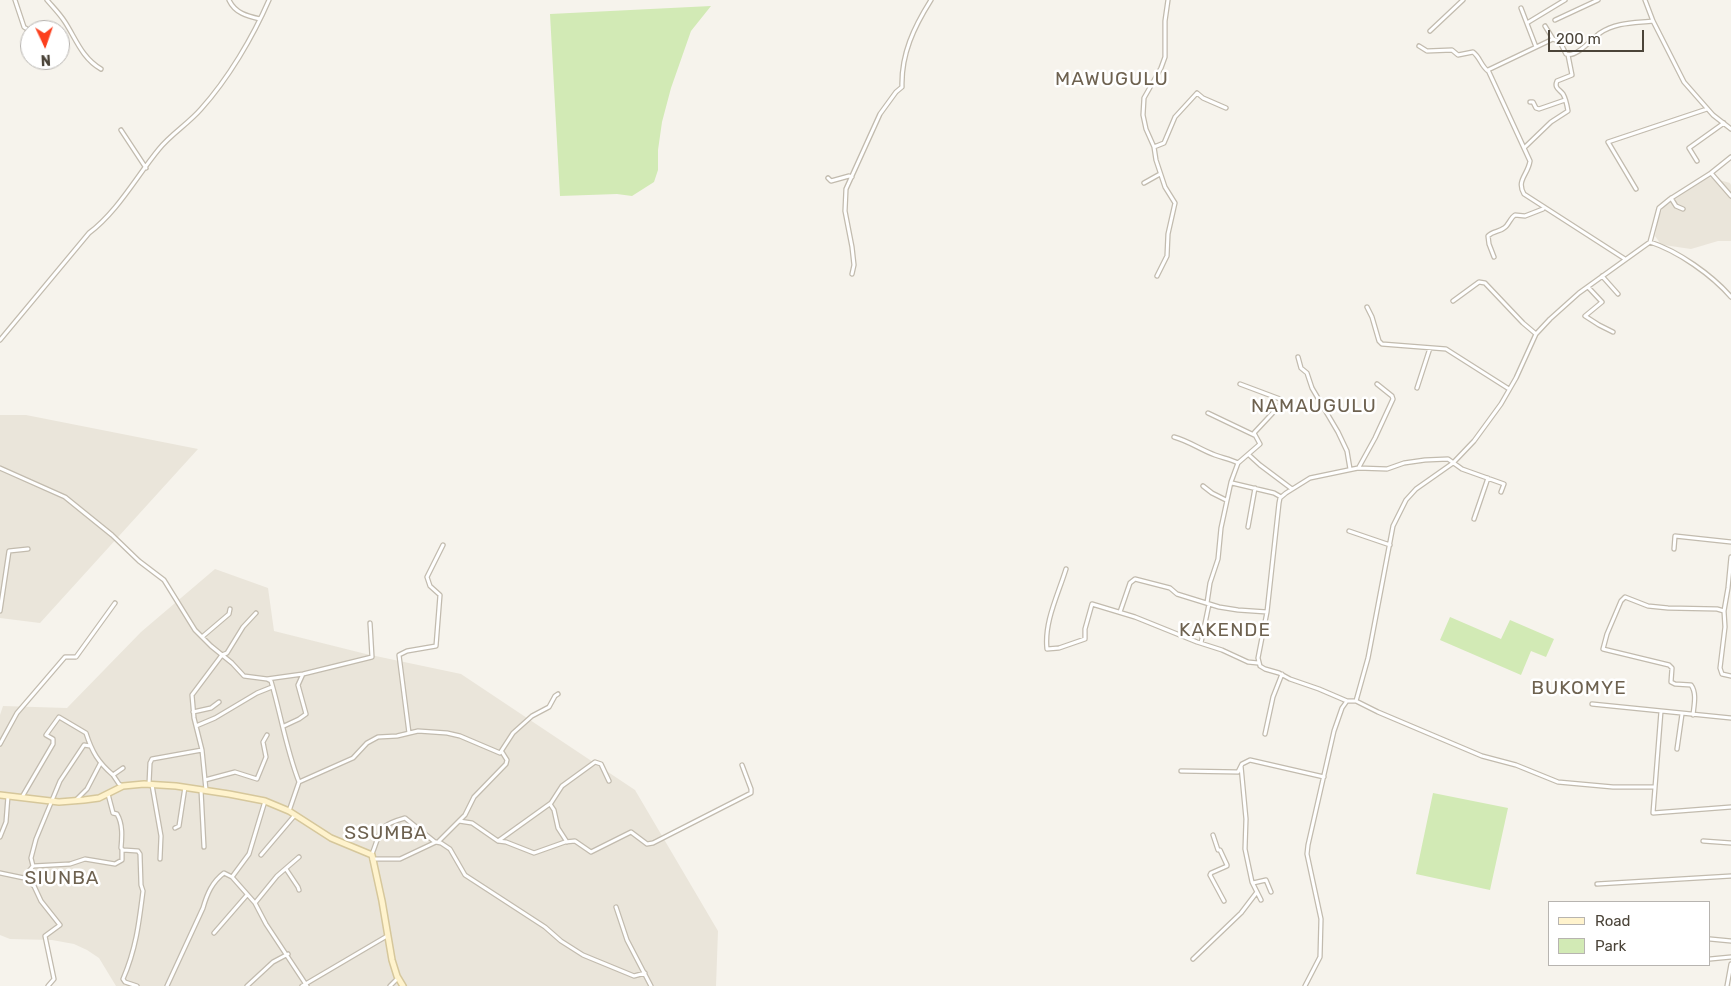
<!DOCTYPE html>
<html>
<head>
<meta charset="utf-8">
<style>
  body { margin:0 }
  #map { position:relative; width:1731px; height:986px; overflow:hidden; background:#f6f3ec; font-family:Rubik,sans-serif }
  canvas { display:block }
  .legend { position:absolute; left:1548px; top:901px; width:162px; height:65px; box-sizing:border-box; background:#fff; border:1px solid #b7b4b0; margin:0; padding:6px 9px; list-style:none; font-size:15px; color:#4b4439 }
  .legend li { display:flex; align-items:center; gap:10px; height:25px }
  .legend b { width:25px; border:1px solid #b7b4b0 }
  .north { position:absolute; left:20px; top:20px; width:50px; height:50px; box-sizing:border-box; background:#fff; border:1px solid #b7b4b0; border-radius:50%; rotate:177deg; font-size:14px; font-weight:700; line-height:20px; text-align:center; color:#4b4439 }
  .north::after { content:''; display:block; margin:auto; width:18px; height:22px; background:#fc3f1d; clip-path:polygon(50% 0,100% 100%,50% 72%,0 100%) }
  .scale { position:absolute; left:1548px; top:30px; width:96px; height:22px; box-sizing:border-box; border:2px solid #4b4439; border-top:0; padding-left:6px; font-size:15px; line-height:18px; white-space:nowrap; color:#4b4439; -webkit-text-stroke:4px #fff; paint-order:stroke }
</style>
</head>
<body>
<div id="map">
<canvas width="1731" height="986"></canvas>
<ul class="legend">
<li><b style="height:6px;background:#fff3cd"></b>Road</li>
<li><b style="height:14px;background:#d2eab5"></b>Park</li>
</ul>
<div class="north">N</div>
<div class="scale">200 m</div>
</div>
<script>
const ctx = document.querySelector('canvas').getContext('2d');
ctx.lineJoin = 'round';
function fillPath(path, color) {
  ctx.fillStyle = color;
  ctx.fill(path, 'evenodd');
}
function trace(path, color, width, dash) {
  ctx.strokeStyle = color;
  ctx.lineWidth = width;
  ctx.lineCap = dash ? 'butt' : 'round';
  ctx.setLineDash(dash || []);
  ctx.stroke(path);
}
function write(font, color, halo, rows, align = 'center') {
  ctx.font = font + ' Rubik,sans-serif';
  ctx.lineWidth = 5;
  ctx.setLineDash([]);
  ctx.textBaseline = 'middle';
  ctx.strokeStyle = halo;
  ctx.fillStyle = color;
  for (const [text, x, y, turn = 0] of rows) {
    ctx.save();
    ctx.translate(x, y);
    ctx.rotate((+turn || 0) * Math.PI / 180);
    ctx.textAlign = isNaN(turn) ? turn : align;
    if (halo) ctx.strokeText(text, 0, 0);
    ctx.fillText(text, 0, 0);
    ctx.restore();
  }
}
const residential = new Path2D(`
  M 1709,177 L 1730,183 L 1731,185 L 1731,241 L 1718,241 L 1691,249 L 1664,245 L 1660,243 L 1655,236 L 1658,219 L 1663,207 Z
  M 0,415 L 26,415 L 198,449 L 40,623 L 0,618 Z
  M 215,569 L 268,588 L 274,631 L 366,654 L 461,674 L 635,790 L 718,931 L 716,986 L 116,986 L 99,958 L 87,950 L 74,944 L 52,940 L 10,939 L 0,935 L 0,715 L 3,706 L 67,708 L 141,632 Z`);
const green = new Path2D(`
  M 711,6 L 691,31 L 671,88 L 662,122 L 658,150 L 658,170 L 654,182 L 632,196 L 617,194 L 560,196 L 550,14 Z
  M 1450,617 L 1501,639 L 1510,620 L 1554,639 L 1546,657 L 1531,651 L 1521,675 L 1440,640 Z
  M 1433,793 L 1508,808 L 1490,890 L 1416,874 Z`);
const street = new Path2D(`
  M 15,0 L 24,27 L 30,31
  M 47,0 C 53,7 60,14 65,22 C 76,39 82,58 101,69
  M 229,0 C 235,13 247,16 260,19
  M 1645,0 L 1653,21 L 1684,82 L 1713,115 L 1731,129
  M 1521,8 L 1536,47
  M 1555,20 L 1598,0
  M 1527,23 L 1565,0
  M 1545,26 L 1553,39
  M 1430,31 L 1463,0
  M 1419,46 L 1427,51 L 1452,50 L 1458,55 L 1473,52 C 1480,57 1481,66 1488,71
  M 1530,102 L 1533,102 L 1536,108 L 1539,109 L 1565,100
  M 121,130 L 146,168
  M 1154,147 L 1164,143 L 1175,117 L 1197,93 L 1203,98 L 1226,108
  M 1524,148 L 1551,122 L 1568,111 C 1567,105 1566,99 1563,94 C 1559,89 1554,88 1557,81 L 1572,75 L 1568,55
  M 1697,161 L 1689,148 L 1724,123
  M 1711,173 L 1731,196
  M 828,178 L 831,181 L 849,176 L 852,177
  M 1144,183 L 1160,174
  M 1636,189 L 1608,142 L 1707,109
  M 1671,198 L 1676,206 L 1683,209
  M 1650,242 L 1659,208 L 1670,199 L 1711,173 L 1731,157
  M 1494,257 L 1489,244 L 1488,236 C 1493,231 1499,232 1504,228 C 1509,225 1510,218 1515,215 L 1525,216 L 1543,209
  M 1625,259 L 1524,194 C 1516,180 1528,175 1530,161 L 1488,70 L 1553,39 L 1560,42 L 1566,54 C 1576,58 1591,40 1600,33 C 1616,22 1635,23 1653,21
  M 852,274 L 854,265 L 852,247 L 845,211 L 846,189 L 880,114 L 896,92 L 902,87 C 901,54 914,27 931,0
  M 1157,276 L 1167,256 L 1168,234 L 1175,203 L 1165,187 L 1156,160 L 1154,147 L 1146,129 L 1143,115 L 1144,98 L 1161,68 L 1165,57 L 1165,21 L 1168,0
  M 1602,276 L 1618,294
  M 1588,287 L 1602,302 L 1585,316 L 1599,325 L 1613,332
  M 1453,301 L 1479,282 L 1485,283 L 1523,323 L 1536,334
  M 1367,307 L 1372,317 L 1379,341 L 1382,344 L 1446,349 L 1509,389
  M 0,340 L 89,233 C 118,211 136,177 159,149 C 171,134 188,124 201,109 C 228,79 253,37 269,0
  M 1298,357 L 1301,368 L 1307,373 L 1312,388 L 1338,432 L 1347,451 L 1350,469
  M 1417,388 L 1430,348
  M 1208,413 L 1254,435
  M 1174,437 C 1189,441 1201,450 1215,455 C 1223,458 1230,459 1238,463
  M 1249,455 L 1260,465 L 1292,489
  M 1359,467 L 1375,438 L 1393,399 L 1392,396 L 1377,384
  M 0,468 L 65,497 L 112,535 L 139,561 L 164,580 L 195,630 L 211,646 L 232,663 L 244,676 L 267,679 L 303,674 L 372,657 L 370,623
  M 1232,483 L 1274,493 L 1281,497
  M 1203,486 L 1212,493 L 1226,500
  M 1501,492 L 1504,484 L 1462,469 L 1448,459 L 1425,460 L 1404,463 L 1387,469 L 1358,468 L 1310,478 L 1286,493 L 1280,498 L 1279,503 L 1267,612 L 1258,658 L 1260,666 L 1265,669 L 1279,673 L 1290,679 L 1319,689 L 1347,701 L 1356,701 L 1378,712 L 1482,756 L 1516,765 L 1558,782 L 1613,787 L 1654,787
  M 1474,519 L 1488,478
  M 1248,527 L 1255,488
  M 1349,531 L 1390,545
  M 1674,549 L 1675,536 L 1731,542
  M 1066,569 C 1058,595 1044,622 1047,649 L 1059,648 L 1085,639 L 1085,629 L 1092,604 L 1135,617 L 1197,642 L 1222,650 L 1248,662 L 1258,663
  M 1207,603 L 1210,583 L 1218,559 L 1221,528 L 1231,482 L 1238,463 L 1260,444 L 1254,433 L 1282,403 L 1280,399 L 1240,384
  M 0,611 L 9,551 L 28,549
  M 1724,611 L 1728,588 L 1731,557
  M 1120,612 L 1130,583 L 1135,579 L 1170,588 L 1177,594 L 1219,607 L 1238,610 L 1267,612
  M 202,637 L 229,614 L 230,609
  M 1201,643 L 1209,604
  M 267,679 L 271,681 C 281,715 286,749 299,782
  M 1356,701 L 1368,658 L 1393,526 L 1406,500 L 1416,489 L 1453,463 L 1474,441 L 1501,404 L 1516,378 L 1536,334 L 1550,319 L 1579,293 L 1650,242 C 1678,251 1712,275 1731,297
  M 1592,704 L 1731,718
  M 1661,711 L 1653,813 L 1731,807
  M 193,712 L 211,708 L 219,702
  M 1693,715 C 1694,705 1697,693 1691,685 L 1675,684 L 1671,682 L 1672,668 L 1669,665 L 1603,649 L 1607,634 L 1621,601 L 1625,597 L 1648,606 L 1668,608 L 1717,609 L 1724,611 L 1725,627 L 1720,668 L 1722,674 L 1731,676
  M 196,726 L 215,718 L 257,693 L 272,687
  M 284,726 L 299,719 L 306,714 L 298,685 L 303,674
  M 409,733 L 399,655 L 407,651 L 436,646 L 440,595 L 430,586 L 427,577 L 443,545
  M 1265,734 L 1273,697 L 1282,674
  M 0,744 L 17,713 L 65,657 L 76,657 L 115,603
  M 1677,749 L 1682,714
  M 1241,766 L 1246,819 L 1245,849 L 1252,882 L 1261,900
  M 1181,771 L 1238,772 L 1242,764 L 1250,760 L 1324,777
  M 205,780 L 235,772 L 257,779 L 266,757 L 263,742 L 267,735
  M 149,784 L 150,763 L 152,759 L 202,750
  M 152,785 L 161,836 L 160,859
  M 123,786 L 119,784 L 113,775 L 123,768
  M 201,790 L 204,847
  M 206,790 L 202,750 L 194,718 L 192,695 L 222,655 L 227,653 L 243,627 L 256,613
  M 108,794 L 113,813 L 117,814 C 123,824 122,837 121,848 L 123,850 L 138,851 L 140,854 L 141,885 L 143,891 C 139,923 136,949 123,979 L 125,982 L 137,986
  M 22,797 L 53,744 L 53,739 L 46,735 L 59,717 L 86,733 C 92,752 98,762 113,775
  M 76,800 L 87,789 L 100,764
  M 550,804 L 554,810 L 558,828 L 567,842
  M 289,811 L 299,782 L 353,758 L 367,743 L 378,737 L 397,736 L 418,731 L 447,733 L 460,736 L 500,753 L 513,733 L 532,716 L 549,707 L 555,696 L 558,694
  M 459,821 L 472,823 L 498,841 L 506,842 L 534,853 L 565,842 L 575,841 L 591,852 L 631,832 L 647,844 L 653,843 L 751,793 L 751,789 L 742,765
  M 175,828 L 179,826 L 185,787
  M 1213,835 L 1218,850 L 1220,850 L 1227,865 L 1227,866 L 1211,873 L 1210,875 L 1224,901
  M 0,837 L 6,822 L 8,796
  M 439,841 L 465,815 L 474,797 L 506,764 L 507,760 L 502,752
  M 498,841 L 551,803 L 562,786 L 595,762 L 601,764 L 609,781
  M 1703,841 L 1731,843
  M 372,854 C 382,829 377,826 405,818 L 435,842
  M 261,855 L 295,815
  M 372,859 L 400,859 L 436,842 L 441,843 L 450,849 L 465,875 L 545,927 L 561,941 L 583,955 L 634,976 L 645,973
  M 33,866 L 70,864 L 85,859 L 115,864 L 122,860 L 122,849
  M 286,869 L 298,887 L 299,890
  M 0,873 L 24,878 L 34,886 L 41,901 L 60,925 L 45,936 L 54,979 L 48,986
  M 232,877 L 255,903 L 266,924 L 307,986
  M 24,878 L 33,866 L 31,858 L 36,839 L 60,781 L 84,745 L 90,746
  M 1253,883 L 1266,880 L 1271,892
  M 1597,884 L 1731,876
  M 255,903 L 277,876 L 299,857
  M 616,907 L 627,940 L 651,986
  M 214,933 L 247,895
  M 1710,939 L 1731,941
  M 1193,959 L 1241,913 L 1257,892
  M 1710,959 L 1731,957
  M 167,986 L 203,908 C 207,894 212,882 224,873 L 232,877 L 249,854 L 265,801
  M 247,986 L 273,962 L 288,954
  M 302,986 L 387,936
  M 390,986 L 398,978
  M 1305,986 L 1320,957 L 1321,919 L 1307,854 L 1308,845 L 1334,731 L 1342,708 L 1347,701
  M 1727,986 L 1731,964`);
const secondary = new Path2D(`
  M 0,795 L 59,802 L 84,800 L 99,798 L 123,786 L 144,784 L 176,786 L 229,794 L 265,801 L 289,811 L 331,838 L 372,855 L 382,901 L 392,960 L 397,976 L 403,986`);
const quarterNames = [
  ["MAWUGULU",1112,80],
  ["NAMAUGULU",1314,407],
  ["KAKENDE",1225,631],
  ["BUKOMYE",1579,689],
  ["SSUMBA",386,834],
  ["SIUNBA",62,879]
];
fillPath(residential, '#eae5da');
fillPath(green, '#d2eab5');
trace(street, '#c2bbae', 5.5);
trace(secondary, '#d6c79b', 8);
trace(street, '#fff', 3);
trace(secondary, '#fff3cd', 5);
ctx.letterSpacing = '1px';
write('19px', '#6e6250', '#fff', quarterNames);
ctx.letterSpacing = '0px';
</script>
</body>
</html>
